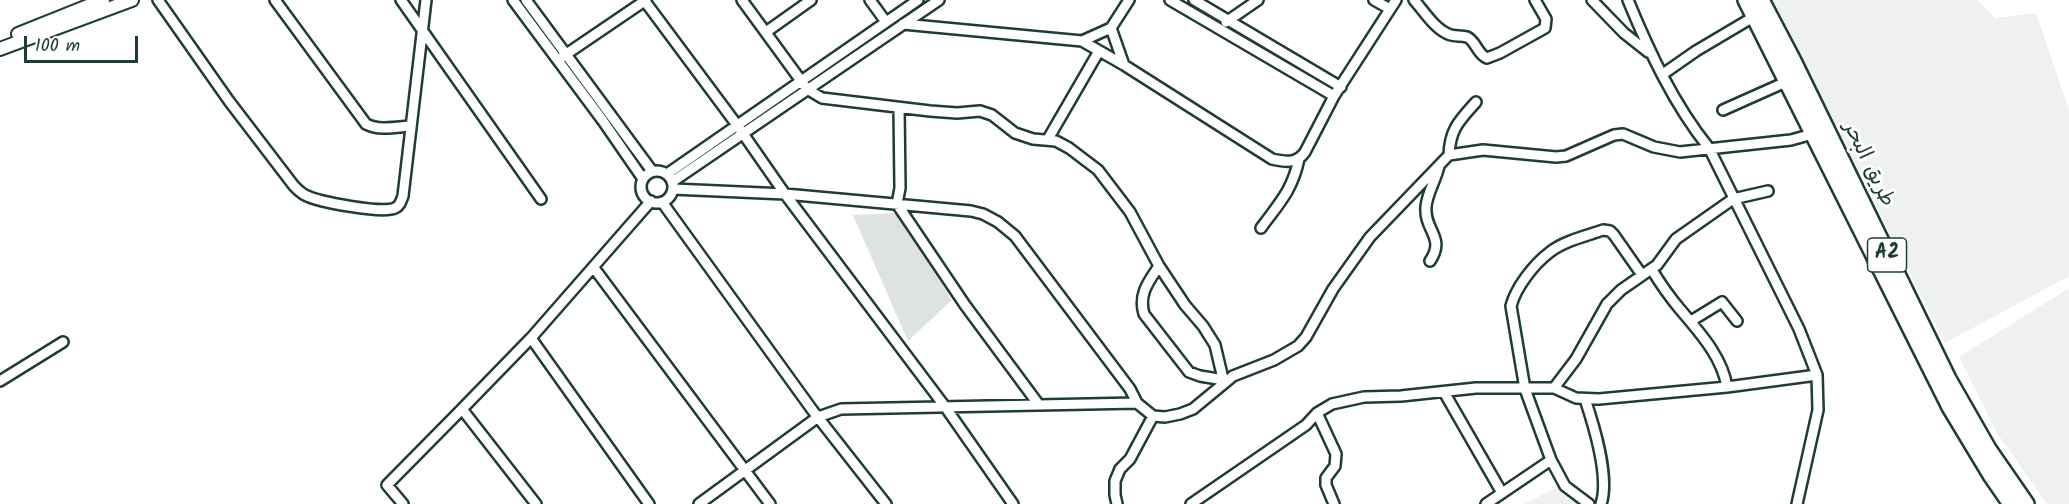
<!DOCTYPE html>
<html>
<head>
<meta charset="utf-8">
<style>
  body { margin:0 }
  #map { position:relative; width:2069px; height:504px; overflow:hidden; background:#fff; font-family:Kalam,sans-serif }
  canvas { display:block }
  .scale { position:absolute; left:24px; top:36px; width:114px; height:27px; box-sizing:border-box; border:3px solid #1f3d34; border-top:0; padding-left:8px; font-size:18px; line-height:21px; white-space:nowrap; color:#1f3d34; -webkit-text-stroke:4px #fff; paint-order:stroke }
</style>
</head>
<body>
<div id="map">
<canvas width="2069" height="504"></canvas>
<div class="scale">100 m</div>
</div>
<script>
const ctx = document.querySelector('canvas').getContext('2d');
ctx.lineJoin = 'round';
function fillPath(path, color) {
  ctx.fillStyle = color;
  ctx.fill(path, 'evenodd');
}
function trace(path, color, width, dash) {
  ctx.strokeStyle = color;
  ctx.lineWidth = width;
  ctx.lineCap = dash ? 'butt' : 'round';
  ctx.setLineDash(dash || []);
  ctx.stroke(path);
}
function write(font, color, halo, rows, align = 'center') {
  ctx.font = font + ' Kalam,"Playpen Sans Arabic",sans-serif';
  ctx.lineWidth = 6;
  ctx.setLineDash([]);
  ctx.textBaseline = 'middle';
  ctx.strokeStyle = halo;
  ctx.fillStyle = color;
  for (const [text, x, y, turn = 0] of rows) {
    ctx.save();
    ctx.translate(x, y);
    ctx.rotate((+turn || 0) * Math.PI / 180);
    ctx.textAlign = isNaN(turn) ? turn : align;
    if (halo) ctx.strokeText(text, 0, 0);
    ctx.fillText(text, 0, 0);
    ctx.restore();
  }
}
const built = new Path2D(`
  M 1772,0 L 1977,0 L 1995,18 L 2036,13 L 2069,110 L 2069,276 L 1945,343 Z
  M 2069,288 L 2069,504 L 2047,504 L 1997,433 L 1959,357 Z
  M 1559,486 L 1585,504 L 1524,504 Z`);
const green = new Path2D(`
  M 898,213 L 952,300 L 908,341 L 853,215 Z`);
const minor = new Path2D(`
  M 158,0 L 229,101 L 294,186 C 297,189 301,193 305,195 C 318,202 383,214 395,208 C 400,206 401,201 403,196 L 426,0
  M 275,0 L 366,124 C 379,131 397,127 411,126
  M 401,0 L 541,199
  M 513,0 L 603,121 L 643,179
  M 526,0 L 652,171
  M 644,0 L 737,125 L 785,194 L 946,408 L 1013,504
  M 742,0 L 807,89 L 822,98 L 930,111 L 957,113 L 980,111 L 992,115 L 1015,133 L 1033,139 L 1056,141 L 1069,148 L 1098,170 L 1130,212 L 1159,266 L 1185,305 L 1203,326 L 1215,345 L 1224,383
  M 870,0 L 886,22
  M 1170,0 L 1334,96
  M 1194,0 L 1341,87
  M 1374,0 L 1390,9
  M 1414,0 C 1424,11 1434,28 1448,34 C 1454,37 1461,35 1467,37 C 1476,41 1477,54 1487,58 L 1500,53 L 1545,28 L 1546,19 L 1535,0
  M 1592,0 L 1624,33 L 1648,52
  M 1628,0 C 1649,51 1674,105 1709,148 L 1799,329 L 1817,375 L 1818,410 L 1797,504
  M 1226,22 L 1258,0
  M 903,24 L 1082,41 L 1111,28
  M 766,32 L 811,0
  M 1082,41 L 1124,65 L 1272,159 C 1285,162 1297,164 1305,152 L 1334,96 L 1396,0
  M 562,57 L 646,0
  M 1124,65 L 1111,28 L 1129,0
  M 1663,74 L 1696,51 L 1755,16
  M 899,108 L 900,188 L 897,204 L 965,305 L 1039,405
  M 1723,110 L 1788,81
  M 1048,139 L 1099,51
  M 1449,155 C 1450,129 1459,121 1476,102
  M641 187a16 16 0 1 1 32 0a16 16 0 1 1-32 0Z
  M 667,174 L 918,0
  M 672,182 L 939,0
  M 673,189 L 785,194 L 971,211 L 983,214 L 998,222 L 1015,236 L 1130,389 L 1137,403 L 1153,416 L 1165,417 L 1180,414 L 1193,409 L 1233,376 L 1274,360 L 1298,346 L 1306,337 L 1333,289 L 1370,237 L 1449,155 L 1483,150 L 1556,157 L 1566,156 L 1614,135 L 1623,134 L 1654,147 L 1680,152 L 1791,140 L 1816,133
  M 662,202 L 813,411 L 886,504
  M 1261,228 C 1280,202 1292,191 1299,159
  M 1430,261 C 1446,237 1424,231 1426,207 C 1427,193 1436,180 1439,166
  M 1159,266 C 1149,281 1138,294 1144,314 L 1189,372 L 1200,376 L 1224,380
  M 594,268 L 770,504
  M 1652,270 C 1660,283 1669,296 1679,308 C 1699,332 1722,356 1727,387
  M 1691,321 L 1722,302 L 1737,321
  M 531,338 L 649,504
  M 0,381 L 63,342
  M 1554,388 L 1576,359 L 1607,304 L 1621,290 L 1657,265 L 1676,239 L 1733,199 L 1768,191
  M 1444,392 L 1502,493
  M 1585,399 C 1594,426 1610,477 1601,504
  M 1317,413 L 1336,454 L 1335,466 L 1326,478 L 1326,485 L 1334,504
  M 403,504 L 387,485 L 462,409
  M 536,504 L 462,409 L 531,338 L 651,201
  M 699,504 L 818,417 L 841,409 L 1137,403
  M 1117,504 L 1115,495 L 1115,481 L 1120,469 L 1130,459 L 1153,416
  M 1191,504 L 1306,425 L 1317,413 L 1332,404 L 1364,397 L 1401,396 L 1476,388 L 1554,388 L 1576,398 L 1599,399 L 1727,387 L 1817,375
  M 1486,504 L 1551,460
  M 1589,504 L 1565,486 L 1551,460 L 1525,389 L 1511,306 C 1516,287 1534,264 1550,252 C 1564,241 1586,236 1603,230 L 1610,231 L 1614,235 L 1642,275`);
const major = new Path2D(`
  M 18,34 L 103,0
  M 0,49 L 132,0`);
const highway = new Path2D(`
  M 1746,0 L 1950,407 L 1991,475 L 2011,504
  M 1761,0 L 1793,61 L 1948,379 L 1988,449 L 2026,504`);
const shields = [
  [1887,255,39]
];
const shieldNames = [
  ["A2",1887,255]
];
const streetNames = [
  ["طريق البحر",1867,165,64]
];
fillPath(built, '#eef1f0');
fillPath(green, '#dee3e2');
trace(minor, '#1f3d34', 14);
trace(major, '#1f3d34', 16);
trace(highway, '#1f3d34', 20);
trace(minor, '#fff', 9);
trace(major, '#fff', 12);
trace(highway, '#fff', 15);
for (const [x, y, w] of shields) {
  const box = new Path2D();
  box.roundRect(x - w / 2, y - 17, w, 34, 4.5);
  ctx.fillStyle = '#fff';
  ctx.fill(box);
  trace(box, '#1f3d34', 1.5);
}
write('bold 20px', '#1f3d34', null, shieldNames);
write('21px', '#1f3d34', '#fff', streetNames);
</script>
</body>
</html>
